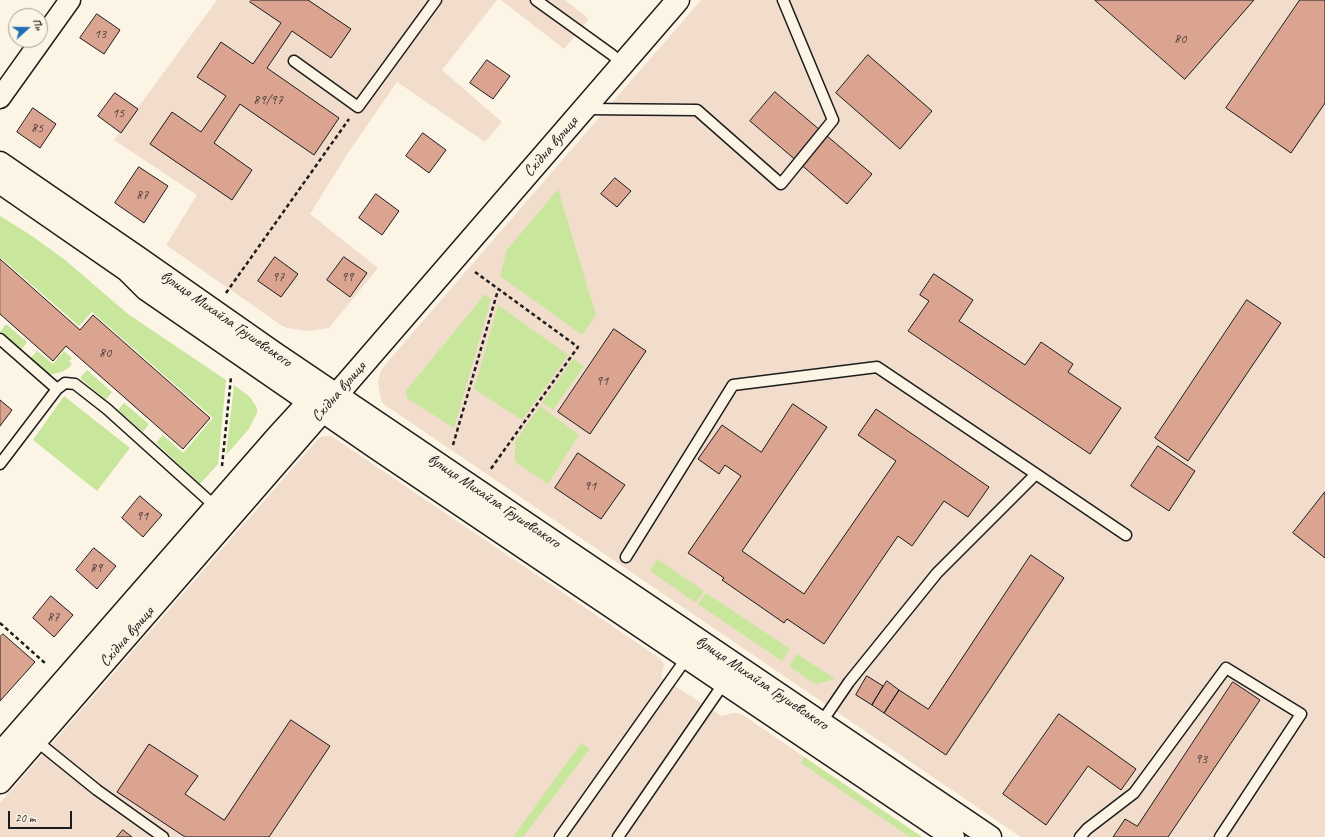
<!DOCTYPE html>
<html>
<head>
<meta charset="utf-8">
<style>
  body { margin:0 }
  #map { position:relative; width:1325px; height:837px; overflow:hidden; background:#fcf5e5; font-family:Caveat,sans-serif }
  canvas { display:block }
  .north { position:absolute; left:8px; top:8px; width:40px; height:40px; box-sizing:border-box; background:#fcf5e5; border:1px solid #a29e95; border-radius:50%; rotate:69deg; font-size:11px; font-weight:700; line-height:16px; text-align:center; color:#1c1c1c }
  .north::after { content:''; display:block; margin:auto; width:14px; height:18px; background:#1f6fb2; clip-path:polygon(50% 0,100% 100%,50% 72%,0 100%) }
  .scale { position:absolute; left:8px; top:811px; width:64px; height:18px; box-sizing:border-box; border:2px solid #1c1c1c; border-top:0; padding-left:5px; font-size:12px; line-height:14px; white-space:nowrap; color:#1c1c1c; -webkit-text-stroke:3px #fcf5e5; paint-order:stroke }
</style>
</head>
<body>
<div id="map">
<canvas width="1325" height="837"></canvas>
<div class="north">Пн</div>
<div class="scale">20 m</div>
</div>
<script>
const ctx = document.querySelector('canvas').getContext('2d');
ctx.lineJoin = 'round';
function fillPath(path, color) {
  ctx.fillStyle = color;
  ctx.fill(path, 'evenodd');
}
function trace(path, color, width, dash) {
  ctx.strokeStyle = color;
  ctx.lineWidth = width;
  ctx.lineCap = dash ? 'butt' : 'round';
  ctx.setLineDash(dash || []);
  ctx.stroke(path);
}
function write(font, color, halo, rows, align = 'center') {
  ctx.font = font + ' Caveat,sans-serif';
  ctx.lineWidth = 4;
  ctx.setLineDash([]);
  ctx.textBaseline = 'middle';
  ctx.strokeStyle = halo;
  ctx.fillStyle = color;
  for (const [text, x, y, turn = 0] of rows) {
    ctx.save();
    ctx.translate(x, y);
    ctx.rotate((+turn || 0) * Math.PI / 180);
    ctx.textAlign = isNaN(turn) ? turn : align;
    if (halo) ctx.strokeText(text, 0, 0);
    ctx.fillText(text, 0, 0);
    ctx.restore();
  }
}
const built = new Path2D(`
  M 217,0 L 497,0 L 442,70 L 502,122 L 485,142 L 397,82 L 348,153 L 310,214 L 378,268 L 329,328 L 309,331 L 287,328 L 281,325 L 166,245 L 197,195 L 114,140 Z
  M 501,0 L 565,0 L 589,19 L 564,49 Z
  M 701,0 L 1325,0 L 1325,837 L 1021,837 L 385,405 L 381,401 L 378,382 L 380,373 L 384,366 Z
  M 323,436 L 330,436 L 336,439 L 658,657 L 663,662 L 664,666 L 661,677 L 670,683 L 722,716 L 732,713 L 738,713 L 743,715 L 922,837 L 0,837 L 0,803 L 318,439 Z`);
const green = new Path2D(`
  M 558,189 L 596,315 L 582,335 L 500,276 L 507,250 Z
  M 0,216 L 29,234 L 64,259 L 128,314 L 226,380 L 218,464 L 200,484 L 156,443 L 163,435 L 183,453 L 213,418 L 92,312 L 79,326 L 0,257 Z
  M 485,294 L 491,299 L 454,428 L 407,398 L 406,391 Z
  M 498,305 L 568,355 L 522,420 L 474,389 Z
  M 6,324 L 27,342 L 21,350 L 0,332 Z
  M 37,351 L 53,364 L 64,351 L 72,358 L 69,361 L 72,364 C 66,372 58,373 49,375 L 30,359 Z
  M 573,359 L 584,366 L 553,410 L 542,403 Z
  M 87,370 L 112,392 L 106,400 L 80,378 Z
  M 234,385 L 250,397 L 257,408 L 257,413 L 249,429 L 226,455 Z
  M 64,396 L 130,448 L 97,491 L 33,440 Z
  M 124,403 L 149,424 L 143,432 L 118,410 Z
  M 540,406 L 579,435 L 548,484 L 515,462 L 515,442 Z
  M 657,559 L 704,591 L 696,603 L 650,571 Z
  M 706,593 L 790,649 L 782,661 L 698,604 Z
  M 797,654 L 835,679 L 817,684 L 813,683 L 789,666 Z
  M 581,743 L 590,749 L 523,837 L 513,837 Z
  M 804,757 L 922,837 L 910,837 L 801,763 Z`);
const building = new Path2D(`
  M 252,0 L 308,0 L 351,29 L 331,58 L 292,31 L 267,68 L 339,118 L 314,155 L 240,104 L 214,143 L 252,170 L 232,200 L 150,144 L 172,112 L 201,132 L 226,96 L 197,77 L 221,42 L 253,64 L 281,23 L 250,2 Z
  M 1095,0 L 1254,0 L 1185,79 Z
  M 1300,0 L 1325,0 L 1325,103 L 1291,153 L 1226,108 Z
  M 97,14 L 120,30 L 104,54 L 80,38 Z
  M 868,55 L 932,111 L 900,149 L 836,93 Z
  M 487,60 L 510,76 L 493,99 L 470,83 Z
  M 775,92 L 872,174 L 847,204 L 750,121 Z
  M 115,93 L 138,109 L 121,133 L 98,116 Z
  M 33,108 L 56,124 L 40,148 L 17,132 Z
  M 423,133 L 446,150 L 429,173 L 406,156 Z
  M 139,167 L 168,186 L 144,223 L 115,203 Z
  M 615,178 L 631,191 L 617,207 L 601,194 Z
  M 376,194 L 399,211 L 382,235 L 359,218 Z
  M 275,257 L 298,274 L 281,297 L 258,281 Z
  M 344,257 L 367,273 L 350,297 L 327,280 Z
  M 0,259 L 80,330 L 93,315 L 210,418 L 183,449 L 66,346 L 53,361 L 0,314 Z
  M 934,274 L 973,300 L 959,321 L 1025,365 L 1041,342 L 1073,364 L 1068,372 L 1121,408 L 1090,454 L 908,331 L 929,301 L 920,295 Z
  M 1247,300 L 1281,323 L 1188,461 L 1155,438 Z
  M 614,329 L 646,351 L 590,434 L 558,412 Z
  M 0,400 L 12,410 L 0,426 Z
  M 793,404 L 827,427 L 742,551 L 804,594 L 896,461 L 858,435 L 876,409 L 989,487 L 968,517 L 944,501 L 912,546 L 898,536 L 824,644 L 787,619 L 784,623 L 722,580 L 724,578 L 688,553 L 741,476 L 725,465 L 719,474 L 698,459 L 722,425 L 761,452 Z
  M 1158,446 L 1195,471 L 1169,511 L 1131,486 Z
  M 578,453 L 625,485 L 601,519 L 555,488 Z
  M 1325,492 L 1325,558 L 1293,533 Z
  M 140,496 L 162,515 L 143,537 L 122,518 Z
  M 94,548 L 116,566 L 97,589 L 76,570 Z
  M 1031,555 L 1064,578 L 946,755 L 884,713 L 899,690 L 928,709 Z
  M 51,596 L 73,615 L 54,637 L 33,618 Z
  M 3,634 L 35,662 L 0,701 L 0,637 Z
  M 867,676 L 883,686 L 872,705 L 856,695 Z
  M 887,681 L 899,690 L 884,713 L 872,705 Z
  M 1233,682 L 1260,700 L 1168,837 L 1113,837 L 1125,819 L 1137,826 Z
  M 1059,714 L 1136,769 L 1121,790 L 1088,766 L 1046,825 L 1003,794 Z
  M 291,720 L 330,746 L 269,837 L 185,837 L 117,792 L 149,744 L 198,776 L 185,794 L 224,820 Z
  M 123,830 L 132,837 L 117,837 Z`);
const path = new Path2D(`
  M 475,272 L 578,347 L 490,470
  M 226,293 L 349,119
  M 453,445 L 498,290
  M 222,466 L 231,377
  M 0,623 L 46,664`);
const service = new Path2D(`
  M 536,0 L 611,54 L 623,64
  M 294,61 L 358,107 L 436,0
  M 586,109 L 697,110 L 781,184 L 833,120 L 783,0
  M 0,339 L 57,389 L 65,383 L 75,384 L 107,409 L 217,508
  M 0,464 L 57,389
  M 626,557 L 733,385 L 877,367 L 1036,474
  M 821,723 L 849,682 L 937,573 L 1036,474 L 1126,535
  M 34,739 L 97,790 L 163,837
  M 560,837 L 688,656
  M 618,837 L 726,680
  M 1080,837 L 1087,829 L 1134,793 L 1226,668 L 1301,714 L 1220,837`);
const minor = new Path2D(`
  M 0,98 L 70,0`);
const secondary = new Path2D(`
  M 0,163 L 137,257 L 274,353 L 990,837
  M 0,182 L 127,270 L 146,289 L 375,447 L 953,837
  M 0,754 L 276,438 L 319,391
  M 0,782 L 359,369 L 678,0`);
const numberNames = [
  ["13",100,34],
  ["80",1180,39],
  ["89/97",268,100],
  ["15",118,113],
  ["85",37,128],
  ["87",142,195],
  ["97",278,277],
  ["99",347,277],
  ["80",105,353],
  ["91",602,381],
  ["91",590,486],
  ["91",142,516],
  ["89",96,568],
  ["87",53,617],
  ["93",1201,759]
];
const streetNames = [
  ["Східна вулиця",551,147,-49],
  ["вулиця Михайла Грушевського",226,319,35],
  ["Східна вулиця",339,392,-49],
  ["вулиця Михайла Грушевського",494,501,34],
  ["Східна вулиця",127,637,-49],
  ["вулиця Михайла Грушевського",762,683,34]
];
fillPath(built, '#f2ddcc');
fillPath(green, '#c9e69d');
fillPath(building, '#daa491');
trace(building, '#1c1c1c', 1);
trace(service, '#1c1c1c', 13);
trace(minor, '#1c1c1c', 23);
trace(secondary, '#1c1c1c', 25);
trace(path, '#1c1c1c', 2.5, [4, 3]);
trace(service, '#fcf5e5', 10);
trace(minor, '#fcf5e5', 20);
trace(secondary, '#fcf5e5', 22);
write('14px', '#4c3e39', null, numberNames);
write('16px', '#1c1c1c', '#fcf5e5', streetNames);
</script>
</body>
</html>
